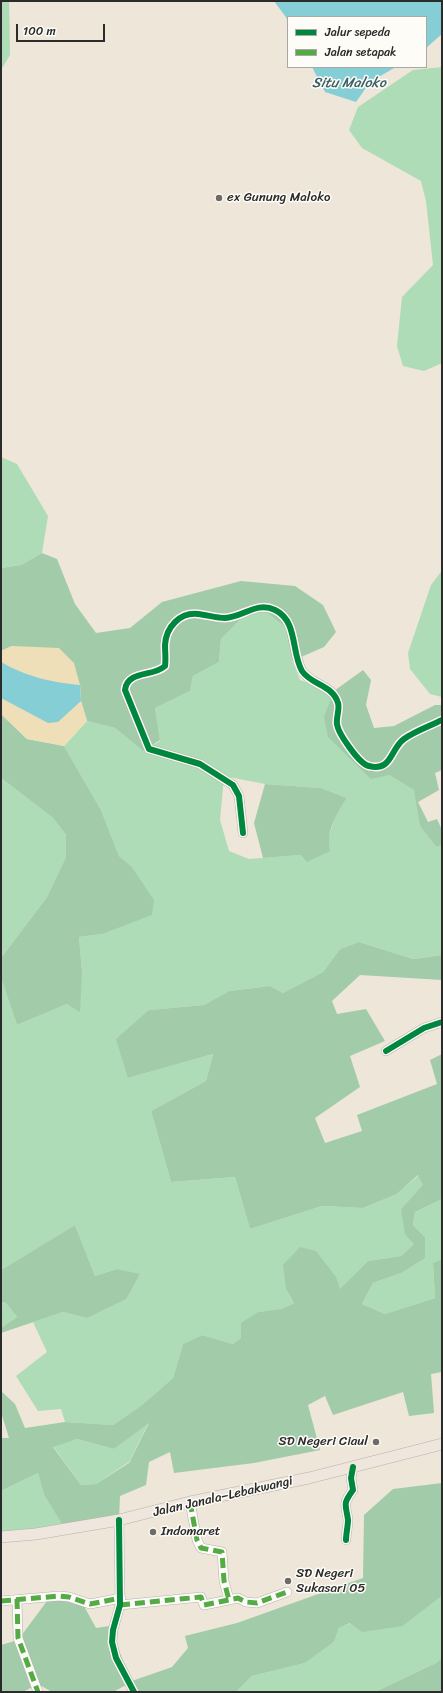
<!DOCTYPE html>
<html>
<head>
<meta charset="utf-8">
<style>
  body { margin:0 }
  #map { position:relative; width:443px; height:1693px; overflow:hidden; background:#ede6d9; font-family:Sriracha,sans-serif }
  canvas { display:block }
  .frame { position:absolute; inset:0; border:2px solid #2b2b2b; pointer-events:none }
  .legend { position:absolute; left:287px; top:16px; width:140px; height:52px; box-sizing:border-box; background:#fdfcf7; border:1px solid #a9a8a5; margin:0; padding:5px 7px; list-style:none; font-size:12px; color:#2b2b2b }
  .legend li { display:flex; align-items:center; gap:8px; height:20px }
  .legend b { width:20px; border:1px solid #a9a8a5 }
  .scale { position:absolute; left:16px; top:24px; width:89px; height:18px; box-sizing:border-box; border:2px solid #2b2b2b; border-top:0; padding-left:5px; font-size:12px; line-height:14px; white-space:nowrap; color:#2b2b2b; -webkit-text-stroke:3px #fdfcf7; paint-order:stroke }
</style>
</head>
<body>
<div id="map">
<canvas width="443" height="1693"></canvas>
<div class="frame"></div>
<ul class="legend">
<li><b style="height:5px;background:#00873e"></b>Jalur sepeda</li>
<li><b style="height:5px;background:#54ab44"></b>Jalan setapak</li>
</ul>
<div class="scale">100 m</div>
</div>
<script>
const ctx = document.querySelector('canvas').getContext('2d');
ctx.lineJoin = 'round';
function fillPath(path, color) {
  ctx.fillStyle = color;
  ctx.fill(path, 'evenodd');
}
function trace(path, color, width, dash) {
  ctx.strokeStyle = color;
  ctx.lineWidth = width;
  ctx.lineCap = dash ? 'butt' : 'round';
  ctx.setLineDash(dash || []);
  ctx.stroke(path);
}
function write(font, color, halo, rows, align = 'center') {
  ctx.font = font + ' Sriracha,sans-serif';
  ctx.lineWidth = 3;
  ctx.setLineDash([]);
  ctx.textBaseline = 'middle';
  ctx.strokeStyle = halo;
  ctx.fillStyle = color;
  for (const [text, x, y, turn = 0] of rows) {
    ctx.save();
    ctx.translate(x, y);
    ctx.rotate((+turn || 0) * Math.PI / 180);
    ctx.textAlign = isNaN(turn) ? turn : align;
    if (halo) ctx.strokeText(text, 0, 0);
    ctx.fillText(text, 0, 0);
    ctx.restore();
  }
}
const green = new Path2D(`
  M 1,1 L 9,1 L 10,55 L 1,70 Z
  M 442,67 L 442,363 L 424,371 L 403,366 L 397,346 L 402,297 L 433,265 L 426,201 L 421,181 L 362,148 L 349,130 L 358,107 L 413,70 Z
  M 1,457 L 17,464 L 48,516 L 42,553 L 21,565 L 1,568 Z
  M 441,572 L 442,572 L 442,697 L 430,694 L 410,669 L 408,653 L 431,585 Z
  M 265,611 L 285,627 L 292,661 L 300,680 L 334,691 L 389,775 L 415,790 L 420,826 L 436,847 L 442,845 L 442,955 L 413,959 L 359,942 L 340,949 L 323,972 L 283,993 L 270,986 L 229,991 L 204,1005 L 149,1010 L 128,1078 L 213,1054 L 206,1081 L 151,1111 L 171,1182 L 235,1177 L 250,1229 L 322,1206 L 363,1208 L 397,1194 L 419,1175 L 424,1185 L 401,1209 L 414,1244 L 401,1256 L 368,1261 L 340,1290 L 335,1277 L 286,1289 L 294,1303 L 281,1310 L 258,1312 L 241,1338 L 233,1344 L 202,1335 L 183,1344 L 173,1378 L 142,1405 L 113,1425 L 65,1422 L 61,1409 L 38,1411 L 16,1376 L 47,1352 L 33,1322 L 63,1312 L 87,1318 L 140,1275 L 117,1269 L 95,1276 L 75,1225 L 1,1270 L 1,978 L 17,1025 L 67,1004 L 82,971 L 79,937 L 102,934 L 131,866 L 119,856 L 101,810 L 64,746 L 87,721 L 115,728 L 143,751 L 160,741 L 155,708 L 190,691 L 193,676 L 219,662 L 221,639 L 242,618 ZM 224,776 L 265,784 L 321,788 L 347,798 L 335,815 L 328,841 L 301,855 L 249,859 L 229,851 L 220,820 Z
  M 1,778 L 53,818 L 66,835 L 66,857 L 47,897 L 1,958 Z
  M 442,1199 L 442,1259 L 433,1263 L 435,1298 L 385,1314 L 362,1304 L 373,1283 L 401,1273 L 425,1237 L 413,1225 L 415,1212 Z
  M 1,1302 L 6,1303 L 17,1317 L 1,1328 Z
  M 149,1422 L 129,1462 L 96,1484 L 81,1485 L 53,1446 L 77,1439 L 114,1449 Z
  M 38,1473 L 44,1495 L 63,1526 L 1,1534 L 1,1491 Z
  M 442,1596 L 442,1658 L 436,1663 L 377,1691 L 369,1692 L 236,1692 L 252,1676 L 305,1663 L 334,1642 L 339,1628 L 351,1623 L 403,1626 Z`);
const forest = new Path2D(`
  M 42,553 L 57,559 L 75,604 L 96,633 L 130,628 L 162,602 L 241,581 L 295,586 L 323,605 L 336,632 L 324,647 L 292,661 L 285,627 L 265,611 L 242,618 L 221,639 L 219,662 L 193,676 L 190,691 L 155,708 L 160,740 L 143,751 L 115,728 L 87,721 L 81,701 L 80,685 L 12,646 L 1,651 L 1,568 L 21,565 Z
  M 363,670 L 371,680 L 366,705 L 374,728 L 394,726 L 435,705 L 442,705 L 442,770 L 435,773 L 439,790 L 418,802 L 428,822 L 437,819 L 442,830 L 442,845 L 436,847 L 420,826 L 414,790 L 389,775 L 371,779 L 328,737 L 324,717 L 334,691 Z
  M 1,714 L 27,739 L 64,746 L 101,810 L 119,856 L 131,866 L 154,900 L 152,915 L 102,934 L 79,937 L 82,971 L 80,1012 L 67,1004 L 17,1025 L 1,978 L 1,958 L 47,897 L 66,857 L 66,835 L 53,818 L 1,778 Z
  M 265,784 L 321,788 L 347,798 C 336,814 326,831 330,851 L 307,862 L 301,855 L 263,858 L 254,823 Z
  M 359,942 L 413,959 L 442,955 L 442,980 L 360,975 L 332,1001 L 337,1014 L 366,1009 L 385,1041 L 350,1056 L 360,1087 L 315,1118 L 325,1143 L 362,1131 L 357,1115 L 437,1084 L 430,1060 L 442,1054 L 442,1199 L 415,1212 L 413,1225 L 425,1237 L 425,1258 L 401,1273 L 373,1283 L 362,1304 L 385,1314 L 435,1298 L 433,1263 L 442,1259 L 442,1372 L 431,1374 L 434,1413 L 409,1416 L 403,1392 L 333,1415 L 325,1396 L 308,1405 L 320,1450 L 254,1463 L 174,1473 L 170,1452 L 149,1462 L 146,1485 L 120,1496 L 119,1519 L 63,1526 L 44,1495 L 38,1473 L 1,1491 L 1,1438 L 9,1438 L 1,1412 L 1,1391 L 15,1404 L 25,1428 L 65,1422 L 113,1425 L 142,1405 L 173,1378 L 183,1344 L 202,1335 L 233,1344 L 241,1338 L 241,1323 L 258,1312 L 282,1309 L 294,1303 L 286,1289 L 283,1265 L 300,1247 L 316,1251 L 336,1277 L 340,1289 L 368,1261 L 401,1256 L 414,1244 L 405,1234 L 401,1209 L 423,1185 L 418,1175 L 397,1194 L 363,1208 L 322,1206 L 250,1229 L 235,1177 L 171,1182 L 151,1111 L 206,1081 L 213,1054 L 128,1078 L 116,1039 L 149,1010 L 204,1005 L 229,991 L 270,986 L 283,993 L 323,972 L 340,949 ZM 149,1423 L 129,1463 L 96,1484 L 81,1485 L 53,1447 L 77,1439 L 114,1449 Z
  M 75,1225 L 95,1276 L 117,1269 L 140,1274 L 126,1299 L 87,1318 L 63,1312 L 1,1333 L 1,1328 L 17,1317 L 6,1303 L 1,1302 L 1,1270 Z
  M 442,1483 L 442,1596 L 403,1626 L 362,1632 L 350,1623 L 339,1628 L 334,1642 L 305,1663 L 252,1676 L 236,1692 L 138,1692 L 132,1682 L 113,1692 L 52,1692 L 38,1684 L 23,1692 L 1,1692 L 1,1645 L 18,1640 L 47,1601 L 78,1595 L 96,1628 L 116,1625 L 116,1644 L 132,1681 L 172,1667 L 188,1648 L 185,1636 L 237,1623 L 363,1578 L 364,1515 L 393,1489 Z
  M 442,1658 L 442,1692 L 369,1692 L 377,1691 L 436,1663 Z`);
const sand = new Path2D(`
  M 12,646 L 59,648 L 74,663 L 80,685 L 81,701 L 87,721 L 64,746 L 27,739 L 1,714 L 1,651 Z`);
const water = new Path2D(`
  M 274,1 L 442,1 L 442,34 L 426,48 L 426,17 L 288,17 L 288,20 Z
  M 312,67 L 396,67 L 370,82 L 356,102 L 325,92 Z
  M 1,662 C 28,677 49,682 80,685 L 81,701 L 58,722 L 48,723 L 1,698 Z`);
const minor = new Path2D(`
  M 243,833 L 239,796 L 233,785 L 200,764 L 149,749 L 125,690 C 127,670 154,677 165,666 C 166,659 165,652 165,645 C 166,627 180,612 198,614 C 207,615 217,618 225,618 C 243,617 257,601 275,610 C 298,621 291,652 302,671 C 311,685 333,685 338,703 C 340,709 336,717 337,724 C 338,733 359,764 369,766 C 392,772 390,749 404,739 C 415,731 430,726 442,720
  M 386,1051 L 424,1028 L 442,1022
  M 190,1502 L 197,1540 L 201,1548 L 222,1552 L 224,1581 L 229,1600
  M 119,1520 L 120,1605 L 113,1630 L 112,1642 L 116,1658 L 134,1692
  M 346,1540 C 346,1534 348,1526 348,1520 C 346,1504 342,1505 353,1490 L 351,1478 L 353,1467
  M 17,1599 L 18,1638 L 38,1692
  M 1,1601 L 59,1596 L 69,1597 L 90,1604 L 121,1598
  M 120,1605 L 201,1597 L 204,1605 L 238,1598 L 246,1602 L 257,1603 L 287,1592`);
const major = new Path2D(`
  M 1,1537 L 36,1534 L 119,1520 L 190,1502 L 309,1478 L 442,1444`);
const quiet = new Path2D(`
  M 190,1502 L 197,1540 L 201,1548 L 222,1552 L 224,1581 L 229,1600
  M 17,1599 L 18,1638 L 38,1692
  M 1,1601 L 59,1596 L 69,1597 L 90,1604 L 121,1598
  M 120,1605 L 201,1597 L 204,1605 L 238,1598 L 246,1602 L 257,1603 L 287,1592`);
const cycleway = new Path2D(`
  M 243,833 L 239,796 L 233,785 L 200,764 L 149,749 L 125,690 C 127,670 154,677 165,666 C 166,659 165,652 165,645 C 166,627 180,612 198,614 C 207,615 217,618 225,618 C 243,617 257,601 275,610 C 298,621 291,652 302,671 C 311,685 333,685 338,703 C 340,709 336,717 337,724 C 338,733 359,764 369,766 C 392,772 390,749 404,739 C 415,731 430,726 442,720
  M 386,1051 L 424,1028 L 442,1022
  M 119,1520 L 120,1605 L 113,1630 L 112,1642 L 116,1658 L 134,1692
  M 346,1540 C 346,1534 348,1526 348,1520 C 346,1504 342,1505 353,1490 L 351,1478 L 353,1467`);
const markers = [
  [219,198,4,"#6f6c68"],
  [376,1442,4,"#6f6c68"],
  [153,1532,4,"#6f6c68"],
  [288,1581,4,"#6f6c68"]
];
const poiNames = [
  ["ex Gunung Maloko",227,198],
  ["SD Negeri Ciaul",368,1442,"right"],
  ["Indomaret",161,1532],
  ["SD Negeri",296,1574],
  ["Sukasari 05",296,1589]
];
const streetNames = [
  ["Jalan Janala–Lebakwangi",223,1497,-13]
];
const waterNames = [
  ["Situ Maloko",349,83]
];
fillPath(green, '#aedcb6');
fillPath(forest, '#a2cca9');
fillPath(sand, '#eedfb9');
fillPath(water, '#85ced6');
trace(minor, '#b7b2aa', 10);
trace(major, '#b7b2aa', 12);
trace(minor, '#fcfbf9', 9);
trace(major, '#efe6de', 11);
trace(quiet, '#54ab44', 5, [10, 5]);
trace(cycleway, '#00873e', 6);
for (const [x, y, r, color] of markers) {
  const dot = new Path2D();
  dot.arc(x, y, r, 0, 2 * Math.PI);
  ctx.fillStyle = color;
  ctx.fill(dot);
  trace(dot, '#fdfcf7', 1.5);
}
write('13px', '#2b2b2b', '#fdfcf7', poiNames, 'left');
write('13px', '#2b2b2b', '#fdfcf7', streetNames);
write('italic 14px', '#3b6066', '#fdfcf7', waterNames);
</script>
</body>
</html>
